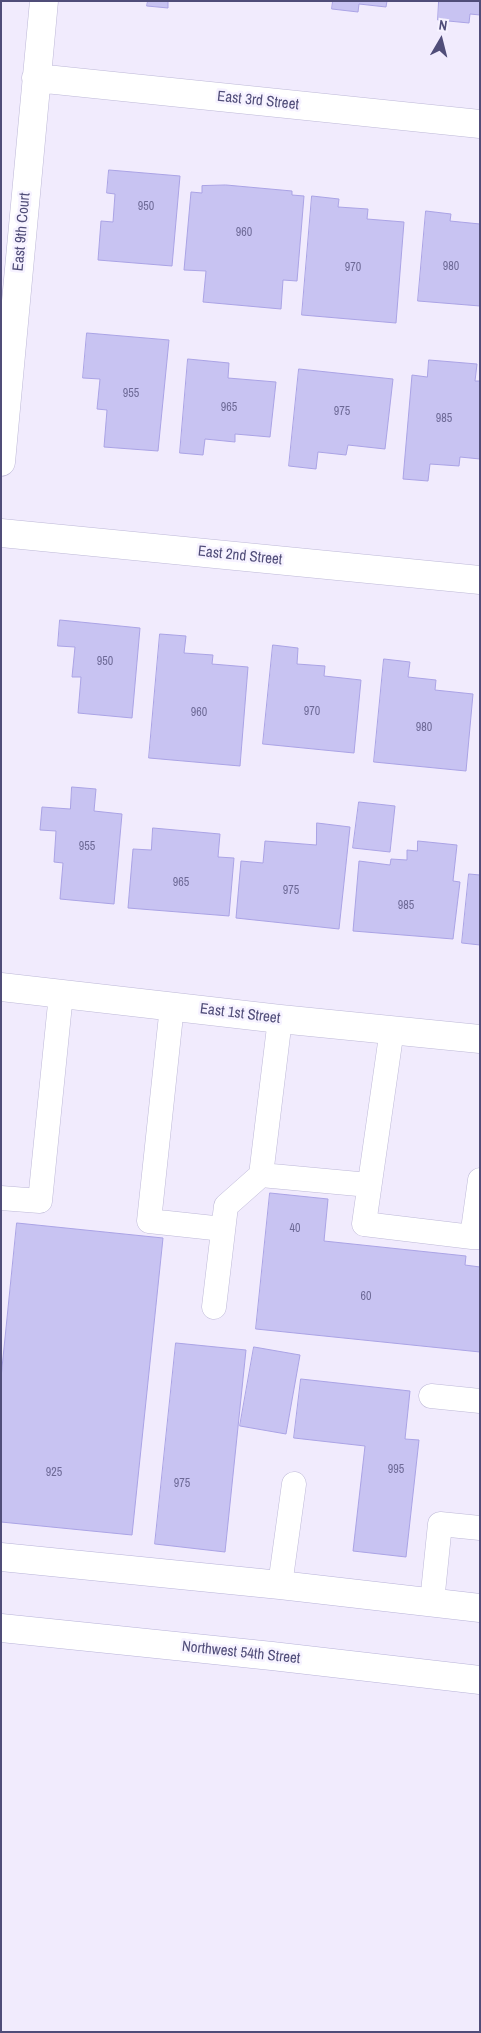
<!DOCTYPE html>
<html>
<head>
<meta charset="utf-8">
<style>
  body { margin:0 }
  #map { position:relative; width:481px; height:2033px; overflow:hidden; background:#f1ebfd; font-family:"Archivo Narrow",sans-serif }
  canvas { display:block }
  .frame { position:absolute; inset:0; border:2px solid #504d79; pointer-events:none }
  .north { position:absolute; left:416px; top:15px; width:50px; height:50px; -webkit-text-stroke:4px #f6f2ff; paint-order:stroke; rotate:8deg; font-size:14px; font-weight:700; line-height:20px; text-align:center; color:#504d79 }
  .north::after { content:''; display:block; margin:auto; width:18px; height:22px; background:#504d79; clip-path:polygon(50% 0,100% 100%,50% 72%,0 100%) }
</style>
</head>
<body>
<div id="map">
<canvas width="481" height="2033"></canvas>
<div class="frame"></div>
<div class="north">N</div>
</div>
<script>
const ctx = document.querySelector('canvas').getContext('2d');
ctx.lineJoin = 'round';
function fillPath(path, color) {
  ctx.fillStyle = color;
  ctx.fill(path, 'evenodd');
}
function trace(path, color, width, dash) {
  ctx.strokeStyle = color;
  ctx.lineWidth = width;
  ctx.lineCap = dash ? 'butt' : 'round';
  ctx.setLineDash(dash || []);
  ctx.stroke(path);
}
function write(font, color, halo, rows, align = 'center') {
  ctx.font = font + ' "Archivo Narrow",sans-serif';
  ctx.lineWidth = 5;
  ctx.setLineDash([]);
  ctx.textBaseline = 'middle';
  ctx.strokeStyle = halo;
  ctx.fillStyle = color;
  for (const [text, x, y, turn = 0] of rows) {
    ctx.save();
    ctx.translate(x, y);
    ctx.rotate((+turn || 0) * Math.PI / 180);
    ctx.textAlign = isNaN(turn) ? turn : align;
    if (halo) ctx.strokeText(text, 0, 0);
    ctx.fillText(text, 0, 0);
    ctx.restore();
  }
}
const building = new Path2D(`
  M 148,1 L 168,1 L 168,8 L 147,6 Z
  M 333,1 L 387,1 L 386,7 L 359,4 L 358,12 L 332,9 Z
  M 439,1 L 480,1 L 480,15 L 470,14 L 469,23 L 438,20 Z
  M 109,170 L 180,176 L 172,266 L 98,260 L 101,221 L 113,222 L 115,194 L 107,193 Z
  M 226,185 L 292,191 L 292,195 L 304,196 L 297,281 L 283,280 L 281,309 L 203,302 L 206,271 L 184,270 L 191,192 L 202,193 L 202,186 Z
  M 312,196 L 339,199 L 338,207 L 368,209 L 367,219 L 404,222 L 396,323 L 302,315 Z
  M 426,211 L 451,214 L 450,221 L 480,224 L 480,306 L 418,301 Z
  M 87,333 L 169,340 L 158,451 L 104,447 L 107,410 L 97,409 L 100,379 L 83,378 Z
  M 188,359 L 229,363 L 228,378 L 276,382 L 270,437 L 235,434 L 235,442 L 205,439 L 203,455 L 180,453 Z
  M 429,360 L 477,364 L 475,381 L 480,381 L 480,459 L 460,457 L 459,466 L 430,464 L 428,481 L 403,479 L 412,375 L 427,377 Z
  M 299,369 L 393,379 L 385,449 L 348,445 L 346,455 L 318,452 L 316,469 L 289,466 Z
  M 60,620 L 140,628 L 132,718 L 78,713 L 81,677 L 72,677 L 75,647 L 58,646 Z
  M 160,634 L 186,636 L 184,653 L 213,655 L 212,664 L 248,667 L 240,766 L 149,758 Z
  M 273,645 L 298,648 L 297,664 L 325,666 L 324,676 L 361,680 L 354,753 L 263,744 Z
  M 384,659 L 410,662 L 408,677 L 436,680 L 435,690 L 473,694 L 466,771 L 374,762 Z
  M 72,787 L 96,789 L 94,811 L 122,814 L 114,904 L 60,899 L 63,863 L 54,862 L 56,831 L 40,830 L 42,807 L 70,809 Z
  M 359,802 L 395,806 L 390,852 L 353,848 Z
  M 317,823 L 350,827 L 339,929 L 236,918 L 241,861 L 263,863 L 265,841 L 316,845 Z
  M 153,828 L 220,834 L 218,857 L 234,858 L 229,916 L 128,908 L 133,849 L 151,850 Z
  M 418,841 L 457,845 L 453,881 L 460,882 L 453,939 L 353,931 L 359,861 L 390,865 L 391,859 L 407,860 L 407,850 L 417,851 Z
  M 469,874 L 480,875 L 480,945 L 462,943 Z
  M 270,1193 L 328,1199 L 324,1241 L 466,1256 L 465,1265 L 480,1267 L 480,1352 L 256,1329 Z
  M 17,1223 L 163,1238 L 132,1535 L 1,1522 L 1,1378 Z
  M 176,1343 L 246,1350 L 225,1552 L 155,1544 Z
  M 254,1347 L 300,1355 L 286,1434 L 240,1426 Z
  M 301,1379 L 410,1391 L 405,1439 L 419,1440 L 406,1557 L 353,1551 L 365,1446 L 294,1438 Z`);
const service = new Path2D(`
  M 172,1006 L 149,1221 L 223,1229
  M 392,1029 L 364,1224 L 472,1237
  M 261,1175 L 369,1185
  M 480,1180 L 472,1237 L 480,1237
  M 1,1198 L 40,1201 L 61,994
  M 214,1307 L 226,1206 L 261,1175 L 280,1019
  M 431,1396 L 480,1401
  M 280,1585 L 294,1484
  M 432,1602 L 440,1524 L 480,1528`);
const minor = new Path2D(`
  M 36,78 L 480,124
  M 1,462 L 44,1
  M 1,533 L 480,580
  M 1,987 L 280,1019 L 480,1039`);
const secondary = new Path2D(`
  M 1,1557 L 280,1585 L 480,1608
  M 1,1628 L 272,1656 L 480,1680`);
const numberNames = [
  ["950",146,207],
  ["960",244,233],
  ["980",451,267],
  ["970",353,268],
  ["955",131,394],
  ["965",229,408],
  ["975",342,412],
  ["985",444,419],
  ["950",105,662],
  ["970",312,712],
  ["960",199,713],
  ["980",424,728],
  ["955",87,847],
  ["965",181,883],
  ["975",291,891],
  ["985",406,906],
  ["40",295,1229],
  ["60",366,1297],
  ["995",396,1470],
  ["925",54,1473],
  ["975",182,1484]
];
const streetNames = [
  ["East 3rd Street",258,101,6],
  ["East 9th Court",22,232,-85],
  ["East 2nd Street",240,556,6],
  ["East 1st Street",240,1014,7],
  ["Northwest 54th Street",241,1653,6]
];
fillPath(building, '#c8c3f2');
trace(building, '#aaa3e5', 1);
trace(service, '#bdb8d7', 25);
trace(minor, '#bdb8d7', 29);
trace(secondary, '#b8b3d8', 29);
trace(service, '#fff', 24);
trace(minor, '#fff', 28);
trace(secondary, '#fff', 28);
write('12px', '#6e6a97', null, numberNames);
write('15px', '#504d79', '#f6f2ff', streetNames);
</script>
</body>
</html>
